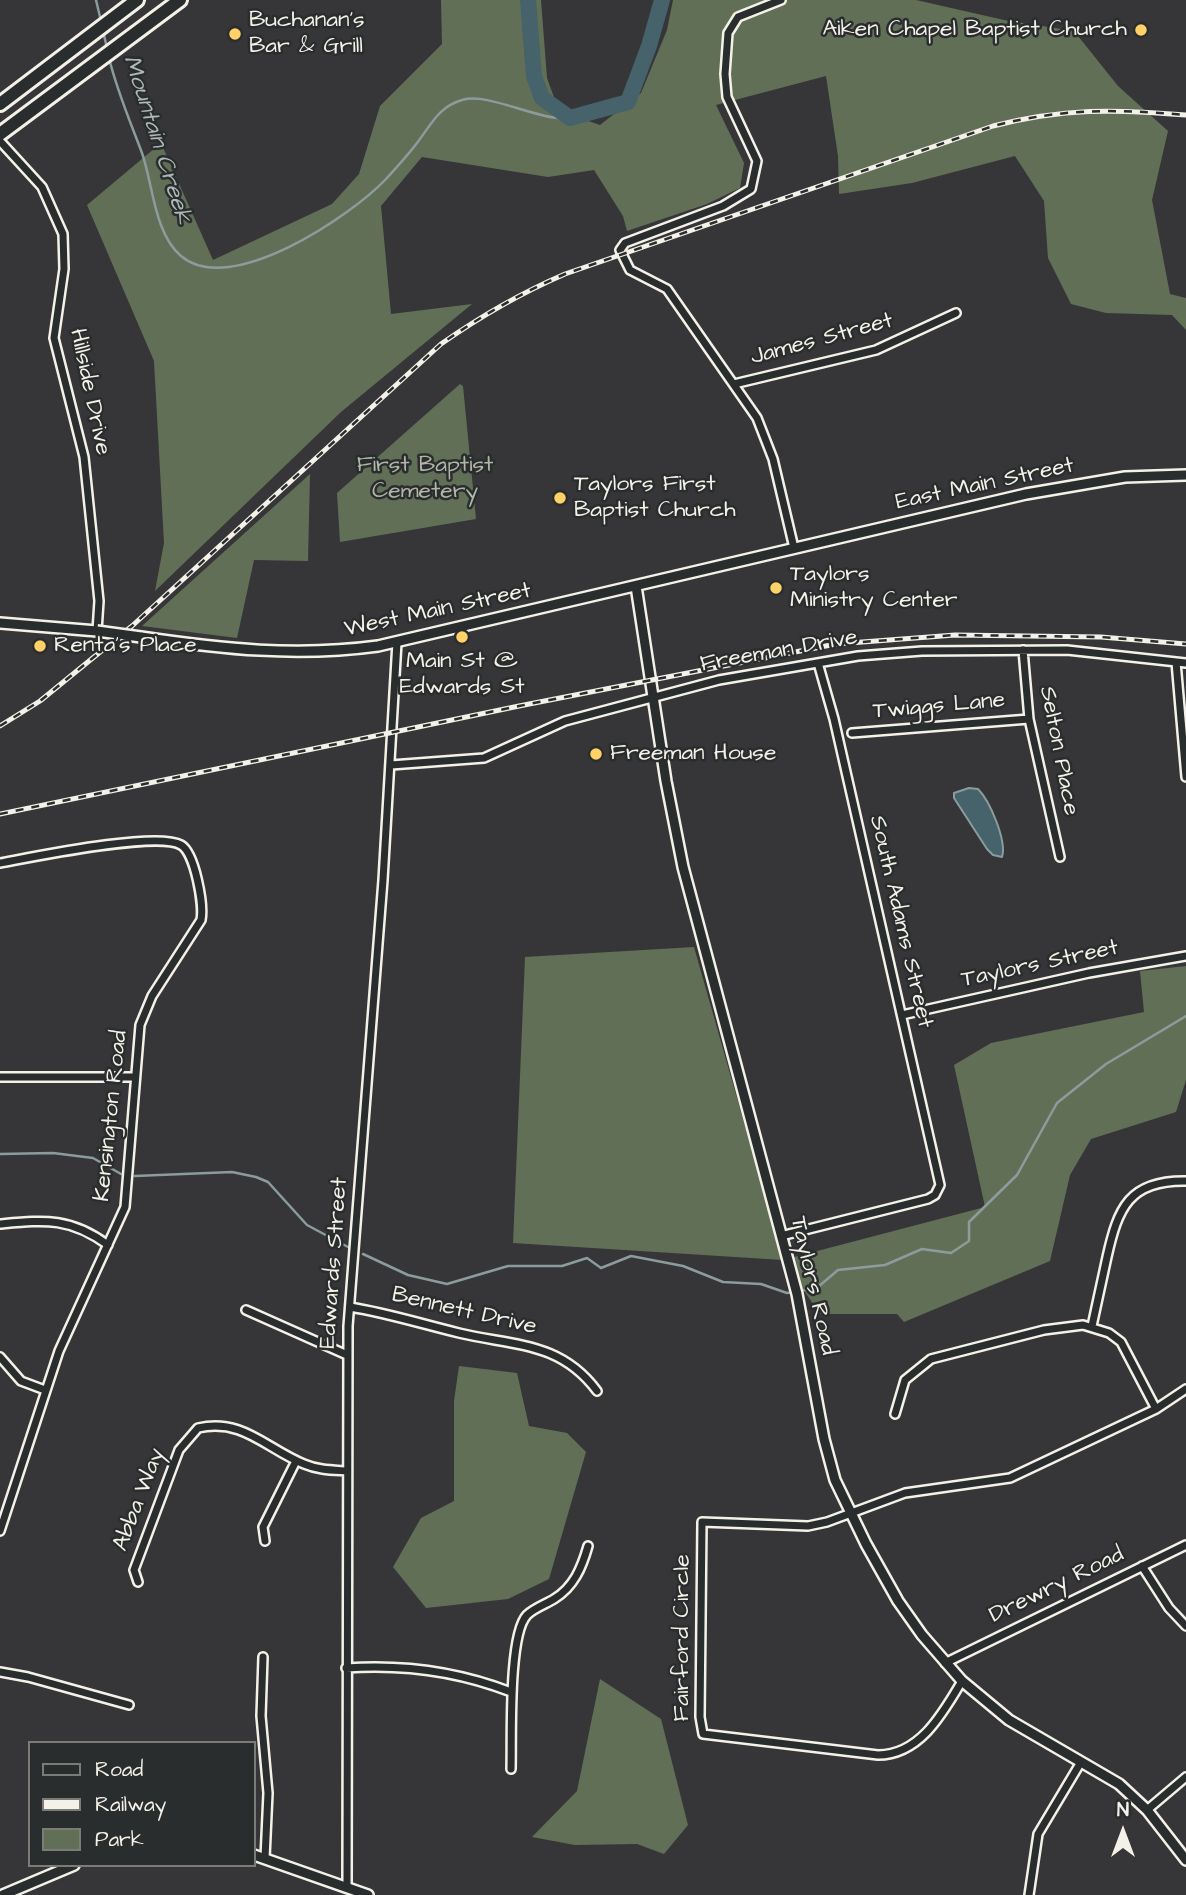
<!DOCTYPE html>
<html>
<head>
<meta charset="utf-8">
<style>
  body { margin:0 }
  #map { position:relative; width:1186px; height:1895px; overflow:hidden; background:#363639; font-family:"Architects Daughter",sans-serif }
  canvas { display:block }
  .legend { position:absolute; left:28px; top:1741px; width:228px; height:126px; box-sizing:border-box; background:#2a2d2e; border:2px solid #7b7b78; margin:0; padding:9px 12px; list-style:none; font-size:21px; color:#f4f1e8 }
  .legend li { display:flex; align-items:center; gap:14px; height:35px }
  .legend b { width:35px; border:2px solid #7b7b78 }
  .north { position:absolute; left:1088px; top:1797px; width:70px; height:70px; -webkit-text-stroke:5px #2a2d2e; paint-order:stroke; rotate:0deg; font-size:19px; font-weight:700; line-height:28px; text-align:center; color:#f4f1e8 }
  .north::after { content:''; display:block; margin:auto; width:24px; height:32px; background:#f4f1e8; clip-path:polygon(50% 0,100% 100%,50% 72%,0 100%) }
</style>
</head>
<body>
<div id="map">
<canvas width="1186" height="1895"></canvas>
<ul class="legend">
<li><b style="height:9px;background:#2a2d2e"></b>Road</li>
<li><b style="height:9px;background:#f4f1e8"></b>Railway</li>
<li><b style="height:19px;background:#626f57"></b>Park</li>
</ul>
<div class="north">N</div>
</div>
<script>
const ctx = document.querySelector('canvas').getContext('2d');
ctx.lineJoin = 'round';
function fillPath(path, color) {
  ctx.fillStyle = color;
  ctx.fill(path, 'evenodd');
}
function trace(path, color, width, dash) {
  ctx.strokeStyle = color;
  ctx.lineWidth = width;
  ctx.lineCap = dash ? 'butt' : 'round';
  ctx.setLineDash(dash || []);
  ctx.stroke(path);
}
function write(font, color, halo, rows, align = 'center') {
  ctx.font = font + ' "Architects Daughter",sans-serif';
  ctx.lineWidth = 5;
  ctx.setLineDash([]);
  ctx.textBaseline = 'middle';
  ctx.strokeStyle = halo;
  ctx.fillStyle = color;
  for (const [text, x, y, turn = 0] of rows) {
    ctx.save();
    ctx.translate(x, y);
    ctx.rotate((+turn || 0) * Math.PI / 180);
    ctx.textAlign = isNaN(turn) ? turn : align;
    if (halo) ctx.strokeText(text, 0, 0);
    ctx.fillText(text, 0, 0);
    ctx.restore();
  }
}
const green = new Path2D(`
  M 441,0 L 541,0 L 547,78 L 559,111 L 600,125 L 641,93 L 667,30 L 673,0 L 916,0 L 1004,20 L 1074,31 L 1118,86 L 1168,131 L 1152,200 L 1170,294 L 1186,298 L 1186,330 L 1172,315 L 1106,313 L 1071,304 L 1048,258 L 1044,201 L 1015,156 L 912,183 L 839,194 L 838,156 L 826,76 L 716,105 L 744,163 L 740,188 L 707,204 L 627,231 L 623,216 L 594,170 L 548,177 L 422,157 L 381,206 L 391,314 L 472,304 L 341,412 L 155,591 L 164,543 L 154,361 L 87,205 L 161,143 L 213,260 L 332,204 L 359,174 L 380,106 L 442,44 Z
  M 460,384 L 463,386 L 476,519 L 340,542 L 337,493 Z
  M 310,474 L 308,561 L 254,560 L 237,638 L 142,626 Z
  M 694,947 L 783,1260 L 985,1207 L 954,1065 L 991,1043 L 1144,1012 L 1140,971 L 1186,966 L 1186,1080 L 1176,1112 L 1091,1139 L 1070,1175 L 1050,1261 L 904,1322 L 897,1314 L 820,1314 L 783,1260 L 513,1243 L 525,957 Z
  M 459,1366 L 517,1373 L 529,1426 L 567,1433 L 586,1452 L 549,1579 L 508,1599 L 426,1608 L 393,1567 L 421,1518 L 454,1501 L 454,1401 Z
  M 600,1679 L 661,1719 L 688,1825 L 664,1854 L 637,1844 L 575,1845 L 532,1837 L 577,1791 Z`);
const water = new Path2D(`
  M 969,788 L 978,789 C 990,801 1007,841 1002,857 L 993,855 L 987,849 L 954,798 L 954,793 Z`);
const stream = new Path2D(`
  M 96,0 L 101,21
  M 103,31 L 107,48
  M 109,58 C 117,91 130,121 142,153 C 153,184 154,233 181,256 C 230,298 351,216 386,179 C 396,168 408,155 417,143 C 431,125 438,107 462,100 C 490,92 536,121 570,118
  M 0,1154 L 53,1153 L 93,1158 L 121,1174
  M 135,1176 L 232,1172 L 256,1177 L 268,1182 L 307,1225 L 348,1247
  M 363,1254 L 408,1275 L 447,1284 L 508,1266 L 562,1266 L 587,1258 L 601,1268 L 631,1256 L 683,1266 L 723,1282 L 761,1284 L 787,1293 L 793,1292
  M 800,1291 L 818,1287 L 838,1270 L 885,1265 L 922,1249 L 951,1253 L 969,1241 L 969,1222 L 1017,1175 L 1057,1103 L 1106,1064 L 1186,1016`);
const river = new Path2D(`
  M 528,0 L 534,76 L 542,98 L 570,118 L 628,102 L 649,46 L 662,0`);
const minor = new Path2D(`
  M 781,0 L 738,17 L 728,33 L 725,74 L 727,97 L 757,161 L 751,189 L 723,206 L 625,243 L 620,250 L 630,270 L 667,289 L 757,418 L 773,459 L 794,548
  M 0,141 L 42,187 L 63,234 L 64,269 L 54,338 L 84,457 L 99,601 L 97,631
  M 734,384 L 876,350 L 956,313
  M 1023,650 L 1029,719 L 1060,857
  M 1176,662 L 1186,777
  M 852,733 L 1029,719
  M 391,765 L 484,758 L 565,721 L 719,680 L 858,656 L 922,651 L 1067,650 L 1186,663
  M 0,863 C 33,857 157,831 181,845 C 195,853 204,905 201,920 L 152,996 L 140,1025 L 125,1207 L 59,1351 L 0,1531
  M 902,1015 L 1089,973 L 1186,956
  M 0,1077 L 133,1077
  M 0,1224 C 45,1220 70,1217 108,1245
  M 781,1236 L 928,1199 L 935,1195 L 940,1185 L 834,719 L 818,663
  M 350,1307 C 387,1313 422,1324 459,1333 C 513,1346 560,1341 597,1391
  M 246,1310 L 347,1355
  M 1092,1326 C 1097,1303 1102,1280 1107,1257 C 1118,1208 1129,1180 1186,1181
  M 0,1357 L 21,1381 L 45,1390
  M 895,1414 L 905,1380 L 931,1359 L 1044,1330 L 1083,1325 L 1109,1333 L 1121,1342 L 1156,1409
  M 265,1541 L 263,1527 L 296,1461
  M 1142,1566 L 1169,1608 L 1186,1626
  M 138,1582 L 134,1570 L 179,1450 L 198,1428 C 243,1418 265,1448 304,1464 C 318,1470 332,1470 347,1471
  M 263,1657 L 261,1716 L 268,1793 L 265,1858
  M 945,1663 L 1186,1545
  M 346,1668 C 404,1664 457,1671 511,1692
  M 0,1672 L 28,1677 L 129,1705
  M 962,1681 C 943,1713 920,1755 878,1755 L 703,1734 L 700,1717 L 702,1522 L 808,1526 L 827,1522 L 905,1493 L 1010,1478 L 1156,1409 L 1186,1389
  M 511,1769 C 512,1739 508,1635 527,1615 C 534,1608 546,1604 554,1599 C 574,1587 582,1567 588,1546
  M 1147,1810 L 1186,1777
  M 347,1887 L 348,1326 L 383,880 L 397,642
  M 1029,1895 L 1038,1834 L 1081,1762`);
const tertiary = new Path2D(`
  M 636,586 L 666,781 L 683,867 L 797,1294 L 824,1439 L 835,1480 L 866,1544 L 898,1601 L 922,1635 L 962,1681 L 1009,1720 L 1119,1784 L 1147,1810 L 1186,1860
  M 0,623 L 97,631
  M 141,637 C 222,649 297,657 378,646 L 1026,494 L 1125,477 L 1186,475
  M 254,1855 L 368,1895
  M 3,1895 L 74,1865`);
const primary = new Path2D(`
  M 0,104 L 137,0
  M 0,134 L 180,0`);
const rail = new Path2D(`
  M 0,726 L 40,701 L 132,626 L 441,344 C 481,316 521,293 565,274 L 993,126 C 1064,108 1114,109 1186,115
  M 0,814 L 519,706 L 836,644 L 955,635 L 1101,637 L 1186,644`);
const tertiaryBridge = new Path2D(`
  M 97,631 L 141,637`);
const markers = [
  [1141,30,7,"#ffd166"],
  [235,34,7,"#ffd166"],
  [560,498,7,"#ffd166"],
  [776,588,7,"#ffd166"],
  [462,637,7,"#ffd166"],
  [40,646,7,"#ffd166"],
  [596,754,7,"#ffd166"]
];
const poiNames = [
  ["Buchanan’s",249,21],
  ["Bar & Grill",249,47],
  ["Aiken Chapel Baptist Church",1127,30,"right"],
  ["Taylors First",574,485],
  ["Baptist Church",574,511],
  ["Taylors",790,575],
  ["Ministry Center",790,601],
  ["Renta's Place",54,646],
  ["Main St @",462,662,"center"],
  ["Edwards St",462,688,"center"],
  ["Freeman House",610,754]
];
const streetNames = [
  ["James Street",822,340,-15],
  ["Hillside Drive",89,392,78],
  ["East Main Street",985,485,-12],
  ["West Main Street",438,611,-12],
  ["Freeman Drive",779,652,-10],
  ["Twiggs Lane",939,707,-5],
  ["Selton Place",1058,751,79],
  ["South Adams Street",900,922,77],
  ["Taylors Street",1040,965,-12],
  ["Kensington Road",112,1116,-84],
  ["Edwards Street",335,1263,-86],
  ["Taylors Road",812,1286,77],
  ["Bennett Drive",464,1312,13],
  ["Abba Way",140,1500,-69],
  ["Drewry Road",1057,1586,-26],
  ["Fairford Circle",683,1638,-90]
];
const parkNames = [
  ["First Baptist",425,466],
  ["Cemetery",425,492]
];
const waterNames = [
  ["Mountain Creek",156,140,72]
];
fillPath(green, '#626f57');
fillPath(water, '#46626a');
trace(water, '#8c9b9c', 2);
trace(stream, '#8c9b9c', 2.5);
trace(river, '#46626a', 16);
trace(minor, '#f4f1e8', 12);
trace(tertiary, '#f4f1e8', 14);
trace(primary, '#f4f1e8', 18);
trace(minor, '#2a2d2e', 7);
trace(tertiary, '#2a2d2e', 9);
trace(primary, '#2a2d2e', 12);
trace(rail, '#f4f1e8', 5);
trace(rail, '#2a2d2e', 2.5, [8]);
trace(tertiaryBridge, '#f4f1e8', 14, []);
trace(tertiaryBridge, '#2a2d2e', 9);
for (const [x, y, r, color] of markers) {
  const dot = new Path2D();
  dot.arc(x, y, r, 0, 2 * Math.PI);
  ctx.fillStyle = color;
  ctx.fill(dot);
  trace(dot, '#2a2d2e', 2.5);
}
write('23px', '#f4f1e8', '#2a2d2e', poiNames, 'left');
write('23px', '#f4f1e8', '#2a2d2e', streetNames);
write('23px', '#b2b6a7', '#2a2d2e', parkNames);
write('italic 24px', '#aeb8b6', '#2a2d2e', waterNames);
</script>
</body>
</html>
